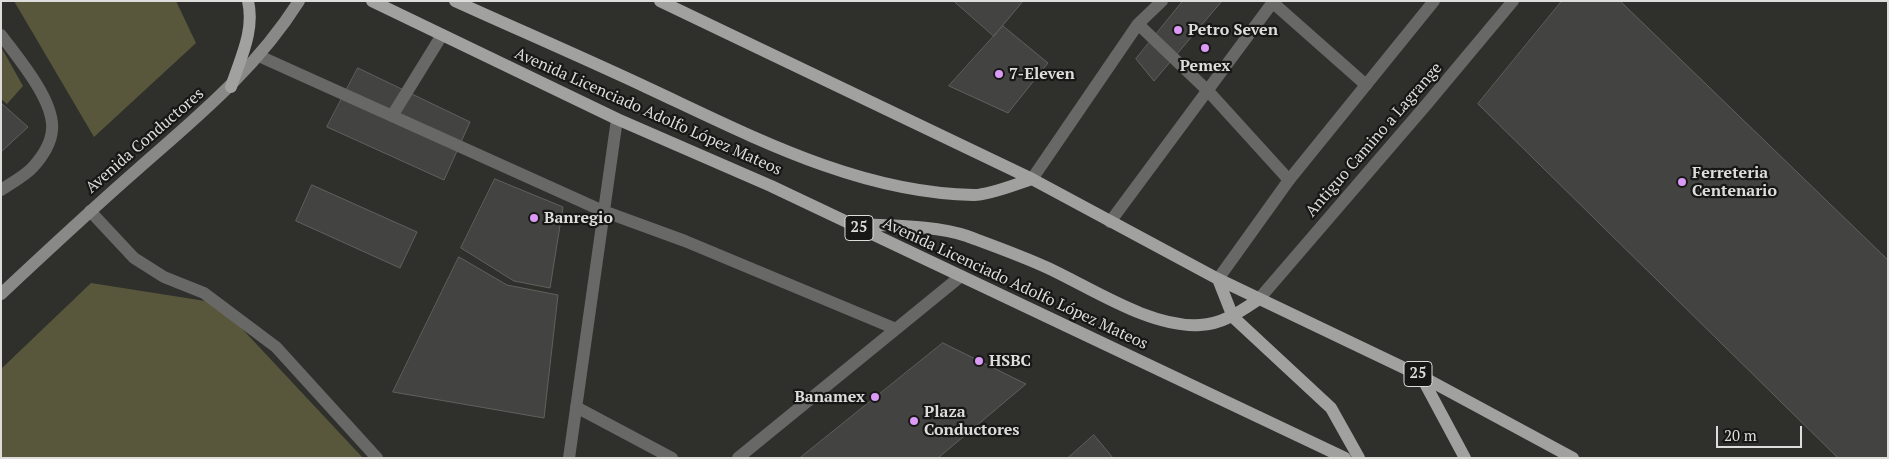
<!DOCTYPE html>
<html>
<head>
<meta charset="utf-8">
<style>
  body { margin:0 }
  #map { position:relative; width:1889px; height:459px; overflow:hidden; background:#2f2f2c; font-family:"PT Serif",serif }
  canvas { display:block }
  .frame { position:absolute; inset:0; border:2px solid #dedddc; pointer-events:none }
  .scale { position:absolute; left:1716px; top:426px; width:86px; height:22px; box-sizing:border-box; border:2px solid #dedddc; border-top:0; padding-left:6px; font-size:15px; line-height:18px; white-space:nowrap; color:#dedddc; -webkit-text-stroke:4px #171716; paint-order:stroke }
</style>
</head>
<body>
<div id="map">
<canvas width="1889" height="459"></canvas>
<div class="frame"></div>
<div class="scale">20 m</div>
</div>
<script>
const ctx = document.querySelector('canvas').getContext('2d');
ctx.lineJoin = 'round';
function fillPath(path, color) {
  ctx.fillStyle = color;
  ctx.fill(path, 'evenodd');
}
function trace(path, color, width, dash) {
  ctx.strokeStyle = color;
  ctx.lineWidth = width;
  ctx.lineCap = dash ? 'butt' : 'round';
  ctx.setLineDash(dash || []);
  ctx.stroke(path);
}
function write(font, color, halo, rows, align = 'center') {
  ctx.font = font + ' "PT Serif",serif';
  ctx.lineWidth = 4.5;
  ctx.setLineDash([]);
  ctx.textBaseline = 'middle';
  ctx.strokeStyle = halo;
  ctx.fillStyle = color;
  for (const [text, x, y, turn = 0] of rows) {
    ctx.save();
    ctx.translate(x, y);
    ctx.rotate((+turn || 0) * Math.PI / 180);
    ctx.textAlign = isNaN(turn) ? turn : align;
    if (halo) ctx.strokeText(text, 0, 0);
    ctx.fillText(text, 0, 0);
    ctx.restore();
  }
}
const green = new Path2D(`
  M 14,1 L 176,1 L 196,43 L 94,137 Z
  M 1,47 L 23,86 L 7,104 L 1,99 Z
  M 91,283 L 218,303 L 363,458 L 1,458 L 1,369 Z`);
const building = new Path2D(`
  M 954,1 L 1023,1 L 994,36 Z
  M 1183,1 L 1222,1 L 1154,81 L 1136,59 Z
  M 1562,1 L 1620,1 L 1888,260 L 1888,458 L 1838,458 L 1478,104 Z
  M 1003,26 L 1048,63 L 1008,113 L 949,86 Z
  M 358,68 L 470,122 L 444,180 L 327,127 Z
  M 1,103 L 28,127 L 1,152 Z
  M 495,179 L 563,207 L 550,288 L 514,281 L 461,248 Z
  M 312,185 L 417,232 L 400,268 L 296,221 Z
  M 459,257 L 507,285 L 558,295 L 544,418 L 393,392 Z
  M 943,343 L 1026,384 L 938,458 L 800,458 Z
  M 1094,435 L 1113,458 L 1068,458 Z`);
const service = new Path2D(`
  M 1271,1 L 1366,85
  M 1138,24 L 1209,92 L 1289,180
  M 1,35 C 18,58 55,101 52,130 C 51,144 42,157 33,167 C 25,176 11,183 1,190
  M 259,56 L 603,211 L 685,241 L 896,329
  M 392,116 L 442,35
  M 1032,179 L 1138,24 L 1162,1
  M 90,211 L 134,258 L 164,277 L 204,293 L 276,347 L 377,458
  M 1110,222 L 1273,2
  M 576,407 L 672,458
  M 569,458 L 617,119
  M 738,458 L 961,276`);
const tertiary = new Path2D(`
  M 1218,279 L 1289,180 L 1434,1
  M 1259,299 L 1426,105 L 1513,1`);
const secondary = new Path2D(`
  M 1,294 C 47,251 92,209 139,168 C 198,116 256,69 299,1`);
const primary = new Path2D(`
  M 372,1 L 617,119 L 771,186 L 1345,458
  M 455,1 C 519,30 584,58 648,88 C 751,136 858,193 974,195 C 990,195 1016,184 1032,179
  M 660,1 L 1032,179 L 1218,279 L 1421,376 L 1573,458
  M 231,87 C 240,59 255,31 248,1
  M 857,224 C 891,226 935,225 967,236 C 994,246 1022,256 1048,268 C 1093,289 1151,328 1200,325 C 1223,324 1241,311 1259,299
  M 1218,279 L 1233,317 L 1331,408 L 1359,458
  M 1421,376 L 1465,458`);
const markers = [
  [1178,30,5,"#da9af6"],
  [1205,48,5,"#da9af6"],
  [999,74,5,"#da9af6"],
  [1682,182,5,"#da9af6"],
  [534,218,5,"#da9af6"],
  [979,361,5,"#da9af6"],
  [875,397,5,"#da9af6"],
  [914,421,5,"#da9af6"]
];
const shields = [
  [859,228,28],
  [1418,374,28]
];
const shieldNames = [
  ["25",859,228],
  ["25",1418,374]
];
const poiNames = [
  ["Petro Seven",1188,30],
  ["Pemex",1205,66,"center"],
  ["7-Eleven",1009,74],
  ["Ferreteria",1692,173],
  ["Centenario",1692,191],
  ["Banregio",544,218],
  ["HSBC",989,361],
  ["Banamex",865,397,"right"],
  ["Plaza",924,412],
  ["Conductores",924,430]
];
const streetNames = [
  ["Avenida Licenciado Adolfo López Mateos",648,112,24],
  ["Antiguo Camino a Lagrange",1374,140,-49],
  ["Avenida Conductores",145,141,-41],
  ["Avenida Licenciado Adolfo López Mateos",1015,284,25]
];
fillPath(green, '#58573c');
fillPath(building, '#434341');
trace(building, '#60605d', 1);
trace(service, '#686867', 12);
trace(tertiary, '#686867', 12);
trace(secondary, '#898987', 12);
trace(primary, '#a1a19f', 12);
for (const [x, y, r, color] of markers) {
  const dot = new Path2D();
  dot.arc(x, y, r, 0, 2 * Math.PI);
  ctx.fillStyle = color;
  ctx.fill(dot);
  trace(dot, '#171716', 2);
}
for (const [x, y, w] of shields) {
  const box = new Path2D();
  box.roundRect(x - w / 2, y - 12.5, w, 25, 4);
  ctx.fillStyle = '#171716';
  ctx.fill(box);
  trace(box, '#dedddc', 1);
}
write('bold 15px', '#dedddc', null, shieldNames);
write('bold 16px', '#dedddc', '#171716', poiNames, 'left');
write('16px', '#dedddc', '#171716', streetNames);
</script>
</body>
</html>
